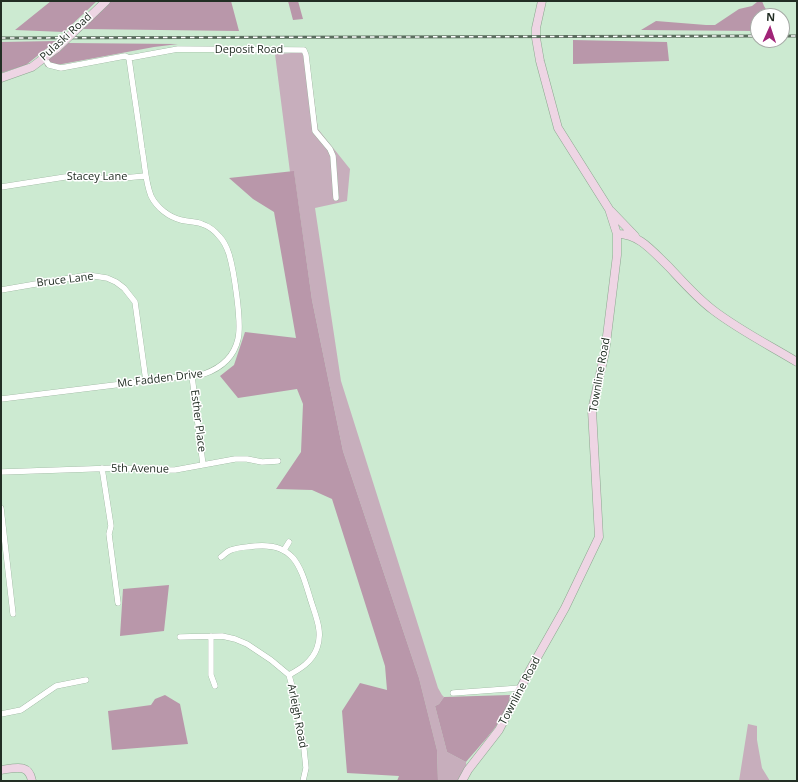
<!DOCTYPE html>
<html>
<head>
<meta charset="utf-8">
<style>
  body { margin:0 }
  #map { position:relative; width:798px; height:782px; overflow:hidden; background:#ccead1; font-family:"Open Sans",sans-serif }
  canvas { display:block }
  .frame { position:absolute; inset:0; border:2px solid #222e24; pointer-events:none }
  .north { position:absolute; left:750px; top:8px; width:40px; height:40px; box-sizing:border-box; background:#fff; border:1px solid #a7aba7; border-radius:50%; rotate:3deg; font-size:11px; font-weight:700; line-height:16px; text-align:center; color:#222e24 }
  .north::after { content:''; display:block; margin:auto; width:14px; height:18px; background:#a12478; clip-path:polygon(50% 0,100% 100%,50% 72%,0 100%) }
</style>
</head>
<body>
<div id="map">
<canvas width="798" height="782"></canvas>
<div class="frame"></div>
<div class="north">N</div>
</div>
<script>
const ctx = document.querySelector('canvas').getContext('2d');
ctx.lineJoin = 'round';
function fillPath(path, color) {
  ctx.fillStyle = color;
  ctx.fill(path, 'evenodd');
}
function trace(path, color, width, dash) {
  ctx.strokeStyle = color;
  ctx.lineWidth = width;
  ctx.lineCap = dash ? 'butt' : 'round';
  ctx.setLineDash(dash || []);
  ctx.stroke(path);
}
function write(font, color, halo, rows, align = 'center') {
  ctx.font = font + ' "Open Sans",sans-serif';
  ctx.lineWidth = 3;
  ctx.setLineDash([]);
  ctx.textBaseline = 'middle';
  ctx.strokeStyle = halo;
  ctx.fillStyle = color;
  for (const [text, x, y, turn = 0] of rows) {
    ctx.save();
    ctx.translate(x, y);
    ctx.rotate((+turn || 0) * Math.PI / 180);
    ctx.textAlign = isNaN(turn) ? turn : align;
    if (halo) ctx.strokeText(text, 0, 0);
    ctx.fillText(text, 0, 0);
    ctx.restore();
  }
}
const green = new Path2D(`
  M 308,52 L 318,129 L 350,169 L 347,201 L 315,208 L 341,381 L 438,688 L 442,695 L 444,697 L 439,704 L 435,706 L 447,752 L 466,762 L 468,781 L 438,781 L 437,750 L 419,678 L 343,451 L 312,300 L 294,172 L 290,172 L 275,54 Z
  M 748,724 L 757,726 L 757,740 L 762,768 L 770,781 L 739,781 Z`);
const forest = new Path2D(`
  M 51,1 L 97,1 L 64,32 L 15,30 Z
  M 110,1 L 231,1 L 239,31 L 83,29 Z
  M 288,1 L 298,1 L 303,19 L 293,20 Z
  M 755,1 L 762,1 L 764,6 L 770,16 L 758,16 L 758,31 L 641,30 L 656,21 L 706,25 L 715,25 L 739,9 L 752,6 L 757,2 Z
  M 573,40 L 667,42 L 669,61 L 573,64 Z
  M 56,41 L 26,65 L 1,73 L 1,42 Z
  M 67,43 L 178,44 L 154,47 L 46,67 L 44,63 Z
  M 294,171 L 312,300 L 343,451 L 419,678 L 437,750 L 438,781 L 397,781 L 399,776 L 347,773 L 342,711 L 360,683 L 387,690 L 385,666 L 332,499 L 312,490 L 276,489 L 301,452 L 303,404 L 297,389 L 238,398 L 220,376 L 234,365 L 245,332 L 296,338 L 274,212 L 253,199 L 229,178 Z
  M 169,585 L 164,631 L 120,636 L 123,589 Z
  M 165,695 L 180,704 L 188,744 L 112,750 L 108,711 L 151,705 L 155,699 Z
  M 510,695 C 509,717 480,745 466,762 L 447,752 L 435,706 L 439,704 L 444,697 Z`);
const street = new Path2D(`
  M 44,58 L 49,65 L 61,68 L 125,56 L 129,58 L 178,49 L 304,50 L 306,55 L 315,131 L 330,149 L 333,156 L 336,198
  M 1,187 L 65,177 L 78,176 L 110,179 L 146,176
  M 1,290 L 88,275 L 107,278 L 116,282 L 124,288 L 135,302 L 146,381
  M 192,376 L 203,465
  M 1,399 L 204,374 C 221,368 234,357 238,339 C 242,323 234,271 229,254 C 227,248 224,241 219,236 C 215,231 208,226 202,224 C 195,221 188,222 181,220 C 169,217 157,208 151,196 C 145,181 145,164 142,149 C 138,118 133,88 129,58
  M 102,468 L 111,526 L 109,534 L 118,603
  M 1,472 L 118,468 L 163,470 L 175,470 L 235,459 L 247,459 L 262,462 L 278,461
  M 1,508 L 13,614
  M 284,550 L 289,542
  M 221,557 C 224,555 227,551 231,550 C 238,547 247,547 255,546 C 296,542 301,569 311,601 C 316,617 323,632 317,648 C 312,662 300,669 289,675
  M 211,636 L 211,675 L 215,686
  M 180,637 L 222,636 L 235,639 L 247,644 L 271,660 L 289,675 L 295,697 L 304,749 L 306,768 L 303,781
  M 453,693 L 521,688
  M 1,714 L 21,710 L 56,686 L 86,680`);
const secondary = new Path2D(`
  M 79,27 L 106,1
  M 1,78 L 32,67 L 57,48
  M 611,211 L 635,236
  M 617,234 C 639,233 654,253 669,267 C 683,282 697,298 713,310 C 739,330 769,345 797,362
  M 1,770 C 15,768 29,763 32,781
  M 462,781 L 468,770 L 499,730 L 530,670 L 565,608 L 599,537 L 592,410 L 605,352 L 617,255 L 617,234 L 609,209 L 558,128 L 540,61 L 536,38 L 536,28 L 542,1`);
const rail = new Path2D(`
  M 782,36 L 797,36
  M 1,38 L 758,36`);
const secondaryBridge = new Path2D(`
  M 57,48 L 79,27`);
const streetNames = [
  ["Pulaski Road",66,37,-42],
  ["Deposit Road",249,50],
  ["Stacey Lane",97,177],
  ["Bruce Lane",65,280,-7],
  ["Townline Road",600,375,-80],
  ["Mc Fadden Drive",160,379,-7],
  ["Esther Place",198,421,83],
  ["5th Avenue",140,469,1],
  ["Townline Road",520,691,-62],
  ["Arleigh Road",297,716,79]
];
fillPath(green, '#c7aebc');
fillPath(forest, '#b997aa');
trace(street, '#8ba78f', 6);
trace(secondary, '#8ba78f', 9);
trace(street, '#fff', 5.5);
trace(secondary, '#eed5e4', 8);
trace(rail, '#5b6d5e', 3);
trace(rail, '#fff', 1.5, [4.5]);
trace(secondaryBridge, '#8ba78f', 9, []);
trace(secondaryBridge, '#eed5e4', 8);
write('11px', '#222e24', '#fff', streetNames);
</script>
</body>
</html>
